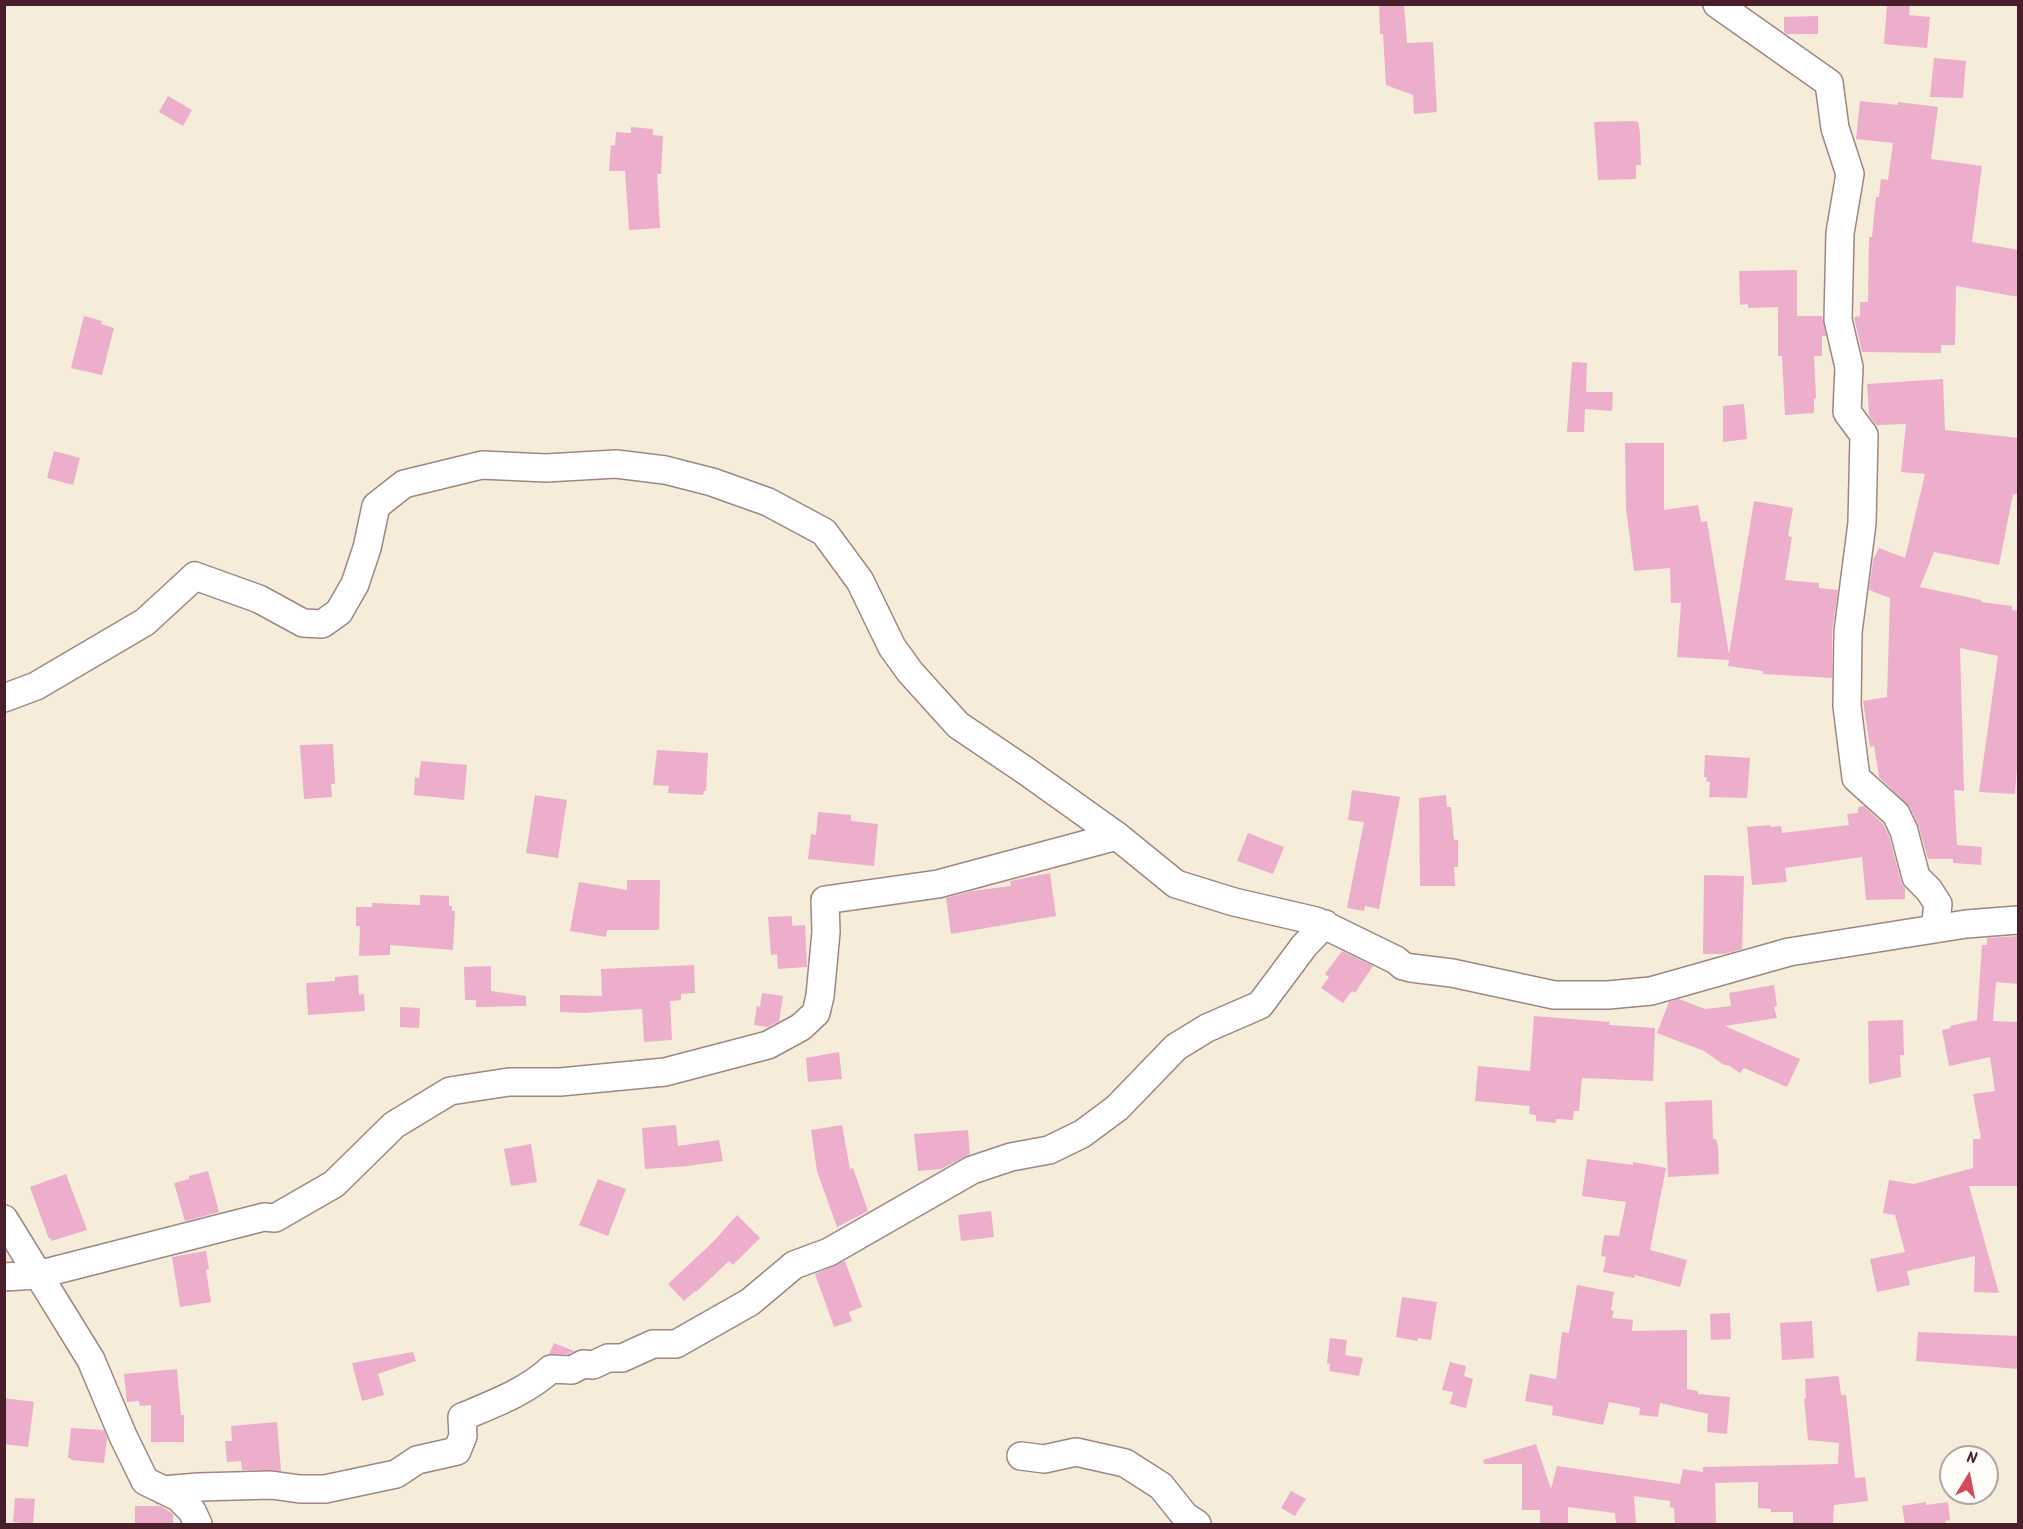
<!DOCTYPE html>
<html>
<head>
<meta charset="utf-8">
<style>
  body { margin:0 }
  #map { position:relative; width:2023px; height:1529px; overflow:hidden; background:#f6ecda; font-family:Kalam,sans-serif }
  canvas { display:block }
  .frame { position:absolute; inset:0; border:6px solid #4a1f2b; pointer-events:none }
  .north { position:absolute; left:1939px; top:1445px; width:60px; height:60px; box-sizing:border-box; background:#fdfcf7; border:2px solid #b5a4a5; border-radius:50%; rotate:10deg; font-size:16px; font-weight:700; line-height:24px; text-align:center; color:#4a1f2b }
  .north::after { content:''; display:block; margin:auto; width:21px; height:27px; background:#d1495b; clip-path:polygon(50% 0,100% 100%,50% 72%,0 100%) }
</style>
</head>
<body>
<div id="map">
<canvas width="2023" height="1529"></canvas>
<div class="frame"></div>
<div class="north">N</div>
</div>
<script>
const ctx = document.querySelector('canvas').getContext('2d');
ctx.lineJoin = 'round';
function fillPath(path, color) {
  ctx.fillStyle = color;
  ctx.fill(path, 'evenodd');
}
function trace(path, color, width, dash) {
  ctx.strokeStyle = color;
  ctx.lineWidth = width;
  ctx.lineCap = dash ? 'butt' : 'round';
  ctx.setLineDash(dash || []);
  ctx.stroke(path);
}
const building = new Path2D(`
  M 1379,4 L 1404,4 L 1407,43 L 1433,42 L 1437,112 L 1414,114 L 1413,95 L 1386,85 L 1383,34 L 1380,34 Z
  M 1887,4 L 1910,4 L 1909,15 L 1930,17 L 1927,48 L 1884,44 Z
  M 1818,16 L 1818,34 L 1787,34 L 1784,32 L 1784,17 Z
  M 1934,58 L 1966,61 L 1963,98 L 1930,97 Z
  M 168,96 L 192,110 L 183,126 L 159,112 Z
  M 1860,101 L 1898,105 L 1898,102 L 1938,107 L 1931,159 L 1982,166 L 1972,242 L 2019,250 L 2019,297 L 1956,286 L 1955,345 L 1941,345 L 1941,353 L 1862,352 L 1854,317 L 1860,316 L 1860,302 L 1868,302 L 1869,237 L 1872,237 L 1876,197 L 1879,197 L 1881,179 L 1888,180 L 1893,143 L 1856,139 Z
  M 1634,121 L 1638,122 L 1640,133 L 1641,165 L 1636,165 L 1636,179 L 1598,180 L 1594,122 Z
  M 631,127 L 653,129 L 653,135 L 663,136 L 661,174 L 657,174 L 660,228 L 629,230 L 625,171 L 609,171 L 611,145 L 615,146 L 616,132 L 631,133 Z
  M 1797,270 L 1797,316 L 1822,316 L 1826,336 L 1822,336 L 1822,356 L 1814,356 L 1816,398 L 1814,399 L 1814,413 L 1785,415 L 1782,356 L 1778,356 L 1778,307 L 1748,308 L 1748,304 L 1740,305 L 1739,271 Z
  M 84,316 L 102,321 L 101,324 L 114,328 L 102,375 L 71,368 Z
  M 1572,362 L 1587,363 L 1586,392 L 1613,392 L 1612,411 L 1585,409 L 1584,432 L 1567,432 Z
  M 1943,379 L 1945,430 L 2019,438 L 2019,494 L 2013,494 L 1999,565 L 1934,552 L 1920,587 L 1981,600 L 1981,602 L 2012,606 L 2012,610 L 2019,611 L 2019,740 L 2015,794 L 1979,792 L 1998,656 L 1960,648 L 1964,791 L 1954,790 L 1957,845 L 1982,847 L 1981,865 L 1953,863 L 1953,859 L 1928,859 L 1919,827 L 1910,807 L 1879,777 L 1874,746 L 1870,747 L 1863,701 L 1887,697 L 1890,598 L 1869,590 L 1873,560 L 1879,548 L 1905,558 L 1925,474 L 1901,472 L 1906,424 L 1876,425 L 1869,415 L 1867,384 Z
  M 1744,404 L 1747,439 L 1723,442 L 1723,406 Z
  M 1625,443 L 1664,443 L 1664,510 L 1698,505 L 1701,522 L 1707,521 L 1729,654 L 1754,501 L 1793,508 L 1788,536 L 1792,537 L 1785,580 L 1819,583 L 1819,588 L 1838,590 L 1832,632 L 1832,678 L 1763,674 L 1763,671 L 1728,666 L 1729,660 L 1677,657 L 1681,603 L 1671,603 L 1670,568 L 1634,571 L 1626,508 Z
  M 54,451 L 80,458 L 73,485 L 47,478 Z
  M 333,744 L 335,784 L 331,784 L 332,797 L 304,799 L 300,745 Z
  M 657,750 L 708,753 L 706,791 L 704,791 L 703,795 L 668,793 L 669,786 L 653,785 Z
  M 1705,755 L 1750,758 L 1747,798 L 1709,797 L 1710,782 L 1706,781 L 1707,777 L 1704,777 Z
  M 421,761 L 467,765 L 464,800 L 414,795 L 415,777 L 419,778 Z
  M 1352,790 L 1400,797 L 1379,909 L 1365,906 L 1364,911 L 1347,908 L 1364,822 L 1348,820 Z
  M 535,795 L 567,800 L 558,858 L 526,853 Z
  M 1446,795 L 1447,807 L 1451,807 L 1454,840 L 1458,840 L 1458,867 L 1454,867 L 1455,886 L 1420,886 L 1419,798 Z
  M 1864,806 L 1883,824 L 1889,836 L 1901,881 L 1905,888 L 1905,899 L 1866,900 L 1862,857 L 1785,868 L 1787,882 L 1752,885 L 1747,827 L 1770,825 L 1771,827 L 1781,826 L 1782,833 L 1849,825 L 1847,814 L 1858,813 L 1858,807 Z
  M 818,812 L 851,815 L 851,821 L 878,824 L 874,866 L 808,859 L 811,834 L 816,835 Z
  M 1248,833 L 1284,847 L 1273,874 L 1237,861 Z
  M 1050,873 L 1056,916 L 951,934 L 946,898 L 972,891 L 1011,886 L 1010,881 Z
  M 1704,875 L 1744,876 L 1742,949 L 1724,954 L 1703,954 Z
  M 627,880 L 660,880 L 659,930 L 607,930 L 606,937 L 570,931 L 579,882 L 627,890 Z
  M 420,895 L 449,896 L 449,906 L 452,906 L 452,911 L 455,911 L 453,950 L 390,945 L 390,955 L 359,956 L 360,926 L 356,926 L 356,907 L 372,907 L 372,903 L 420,905 Z
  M 792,916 L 792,926 L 805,925 L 807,967 L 778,969 L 777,954 L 771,955 L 768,917 Z
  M 2019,936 L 2019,984 L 1996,982 L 1993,1021 L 2019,1022 L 2019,1186 L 1969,1186 L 1999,1293 L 1974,1292 L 1975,1256 L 1907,1271 L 1910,1285 L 1877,1292 L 1870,1259 L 1905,1252 L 1895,1215 L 1883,1213 L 1889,1180 L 1914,1184 L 1973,1168 L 1973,1139 L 1981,1139 L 1973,1094 L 1995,1091 L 1990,1057 L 1949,1066 L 1942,1030 L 1951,1028 L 1950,1026 L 1977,1020 L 1982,945 L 1987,945 L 1987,938 Z
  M 1342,951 L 1373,966 L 1355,993 L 1352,991 L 1343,1003 L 1321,988 L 1329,977 L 1325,974 Z
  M 694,965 L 695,993 L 681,994 L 681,1000 L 670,1001 L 672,1040 L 644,1042 L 642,1009 L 583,1013 L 560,1012 L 560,995 L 602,996 L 601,969 Z
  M 491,966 L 491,991 L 526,996 L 526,1006 L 476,1007 L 476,1000 L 465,1000 L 464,967 Z
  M 358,975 L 359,995 L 364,994 L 365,1011 L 308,1015 L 306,983 L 335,981 L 335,977 Z
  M 1774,985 L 1777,1006 L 1774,1007 L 1777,1018 L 1725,1026 L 1800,1059 L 1787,1087 L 1744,1068 L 1740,1073 L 1728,1065 L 1724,1065 L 1704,1051 L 1657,1033 L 1669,1002 L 1679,999 L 1705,1009 L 1731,1006 L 1729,993 Z
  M 762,993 L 783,996 L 779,1021 L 768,1027 L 754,1025 L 757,1006 L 760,1007 Z
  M 400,1007 L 420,1008 L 419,1028 L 400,1027 Z
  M 1534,1016 L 1610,1022 L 1609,1025 L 1655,1028 L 1653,1081 L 1582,1078 L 1579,1111 L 1574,1111 L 1573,1120 L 1556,1119 L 1556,1123 L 1536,1121 L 1536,1115 L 1529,1114 L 1530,1106 L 1475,1101 L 1478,1066 L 1530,1071 Z
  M 1903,1020 L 1904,1055 L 1900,1055 L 1901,1077 L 1869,1084 L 1868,1021 Z
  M 839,1052 L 842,1079 L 808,1082 L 806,1058 Z
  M 1712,1100 L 1713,1139 L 1716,1139 L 1718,1147 L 1719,1174 L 1668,1177 L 1665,1102 Z
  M 676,1125 L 678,1146 L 719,1140 L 723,1161 L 688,1166 L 645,1169 L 642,1128 Z
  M 842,1125 L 850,1169 L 853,1168 L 868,1211 L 837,1227 L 817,1171 L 811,1130 Z
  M 968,1130 L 970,1154 L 941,1169 L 918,1171 L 914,1134 Z
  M 531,1144 L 537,1182 L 511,1186 L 504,1149 Z
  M 1587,1159 L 1633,1165 L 1633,1162 L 1666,1168 L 1650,1250 L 1687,1260 L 1680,1287 L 1635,1275 L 1634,1278 L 1603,1272 L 1606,1257 L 1601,1256 L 1604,1235 L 1619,1236 L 1626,1202 L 1582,1196 Z
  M 208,1171 L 219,1212 L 185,1221 L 174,1183 L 189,1179 L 189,1176 Z
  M 66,1174 L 87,1230 L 51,1241 L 51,1238 L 49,1239 L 30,1187 Z
  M 598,1179 L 626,1189 L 608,1236 L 579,1225 Z
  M 991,1211 L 994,1237 L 961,1241 L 958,1215 Z
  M 737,1215 L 760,1238 L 733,1265 L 729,1261 L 696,1292 L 695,1291 L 684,1301 L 668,1284 L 713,1242 Z
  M 206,1251 L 209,1269 L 206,1270 L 211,1302 L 180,1307 L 172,1257 Z
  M 845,1261 L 862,1307 L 849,1312 L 852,1321 L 834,1327 L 815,1274 Z
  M 1577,1285 L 1614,1292 L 1611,1310 L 1614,1311 L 1612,1318 L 1633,1320 L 1632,1331 L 1687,1330 L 1687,1389 L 1698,1391 L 1698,1394 L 1730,1397 L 1727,1434 L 1707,1432 L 1708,1414 L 1660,1403 L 1658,1417 L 1639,1415 L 1640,1408 L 1609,1402 L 1603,1425 L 1552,1415 L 1553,1406 L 1525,1401 L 1530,1374 L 1556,1379 L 1562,1332 L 1569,1333 Z
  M 1402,1297 L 1437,1302 L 1431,1340 L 1418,1338 L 1417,1341 L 1396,1337 Z
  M 1730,1313 L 1731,1339 L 1711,1340 L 1710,1314 Z
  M 1812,1321 L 1814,1358 L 1782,1360 L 1780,1323 Z
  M 1918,1332 L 2019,1336 L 2019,1369 L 1916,1361 Z
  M 1330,1338 L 1347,1340 L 1345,1355 L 1363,1358 L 1359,1376 L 1329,1371 L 1330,1364 L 1327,1363 Z
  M 554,1343 L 574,1351 L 568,1354 L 549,1354 Z
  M 413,1352 L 416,1361 L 378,1374 L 384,1395 L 362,1401 L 352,1363 Z
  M 1450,1362 L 1466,1366 L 1464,1376 L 1473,1379 L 1466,1408 L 1450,1404 L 1453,1392 L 1442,1390 Z
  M 177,1369 L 181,1415 L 184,1415 L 184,1442 L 151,1442 L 151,1405 L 140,1406 L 139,1401 L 127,1402 L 124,1374 Z
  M 1836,1376 L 1839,1377 L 1841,1395 L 1846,1395 L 1855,1478 L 1865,1477 L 1868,1501 L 1834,1505 L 1833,1524 L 1793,1524 L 1793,1512 L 1771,1512 L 1771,1509 L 1758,1508 L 1758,1482 L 1715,1483 L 1716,1524 L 1675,1524 L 1674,1508 L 1670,1507 L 1670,1501 L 1634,1496 L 1636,1524 L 1616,1524 L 1615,1513 L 1568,1507 L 1568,1524 L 1540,1524 L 1540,1510 L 1522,1510 L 1522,1464 L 1484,1464 L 1483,1460 L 1536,1444 L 1551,1489 L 1557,1466 L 1680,1484 L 1683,1469 L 1703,1472 L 1703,1467 L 1838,1464 L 1839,1443 L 1808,1440 L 1804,1399 L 1806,1398 L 1805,1379 Z
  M 4,1398 L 34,1402 L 28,1447 L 4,1444 Z
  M 277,1422 L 281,1471 L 242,1470 L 241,1461 L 227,1462 L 225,1441 L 232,1441 L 231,1426 Z
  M 71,1428 L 104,1430 L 107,1438 L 104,1463 L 71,1460 L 71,1458 L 68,1458 Z
  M 1291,1491 L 1306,1499 L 1295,1516 L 1281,1508 Z
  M 15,1498 L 35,1499 L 33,1524 L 13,1522 Z
  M 1926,1502 L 1926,1505 L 1948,1502 L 1950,1520 L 1945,1521 L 1946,1524 L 1905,1524 L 1902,1506 Z
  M 135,1506 L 161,1506 L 173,1514 L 173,1524 L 135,1524 Z`);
const minor = new Path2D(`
  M 1717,4 L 1829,83 L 1835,128 L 1850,174 L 1840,233 L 1838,320 L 1849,367 L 1847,412 L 1864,435 L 1862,523 L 1848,632 L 1847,706 L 1856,778 L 1896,814 L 1904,831 L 1916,877 L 1929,890 L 1938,904 L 1935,929
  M 4,698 L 36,686 L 145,622 L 195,576 L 259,599 L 303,623 L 322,624 L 339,612 L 355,584 L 367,548 L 376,506 L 404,484 L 482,465 L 546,468 L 616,464 L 665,470 L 712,482 L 768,502 L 824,532 L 860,581 L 892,647 L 910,672 L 958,725 L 1026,771 L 1117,836 L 1176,884 L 1234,902 L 1316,921 L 1396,960 L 1403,966 L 1411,968 L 1452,973 L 1554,995 L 1608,995 L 1651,991 L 1789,952 L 1966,924 L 2018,920
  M 4,1219 L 91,1360 L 123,1436 L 145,1481 L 178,1497 L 192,1511 L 198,1524
  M 4,1277 L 37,1275 L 264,1217 L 275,1218 L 334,1184 L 394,1125 L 450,1091 L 509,1082 L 560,1082 L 665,1072 L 768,1045 L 801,1027 L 816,1013 L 820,996 L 826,932 L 825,900 L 938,884 L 1117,836
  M 1021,1456 L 1044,1459 L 1076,1452 L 1125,1463 L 1161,1486 L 1185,1516 L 1197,1524
  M 163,1490 L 198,1487 L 271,1485 L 300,1489 L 325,1489 L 396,1474 L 417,1460 L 457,1451 L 463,1436 L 462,1417 C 493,1404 526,1392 551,1369 L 572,1370 L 583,1364 L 593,1365 L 608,1358 L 622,1358 L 653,1344 L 676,1344 L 750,1302 L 794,1265 L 829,1252 L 972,1170 L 1011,1157 L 1049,1150 L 1082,1134 L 1117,1108 L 1176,1047 L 1207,1028 L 1260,1005 L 1304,946 L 1325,924`);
fillPath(building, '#ecaecb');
trace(minor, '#a08682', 30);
trace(minor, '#fff', 27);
</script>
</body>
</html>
